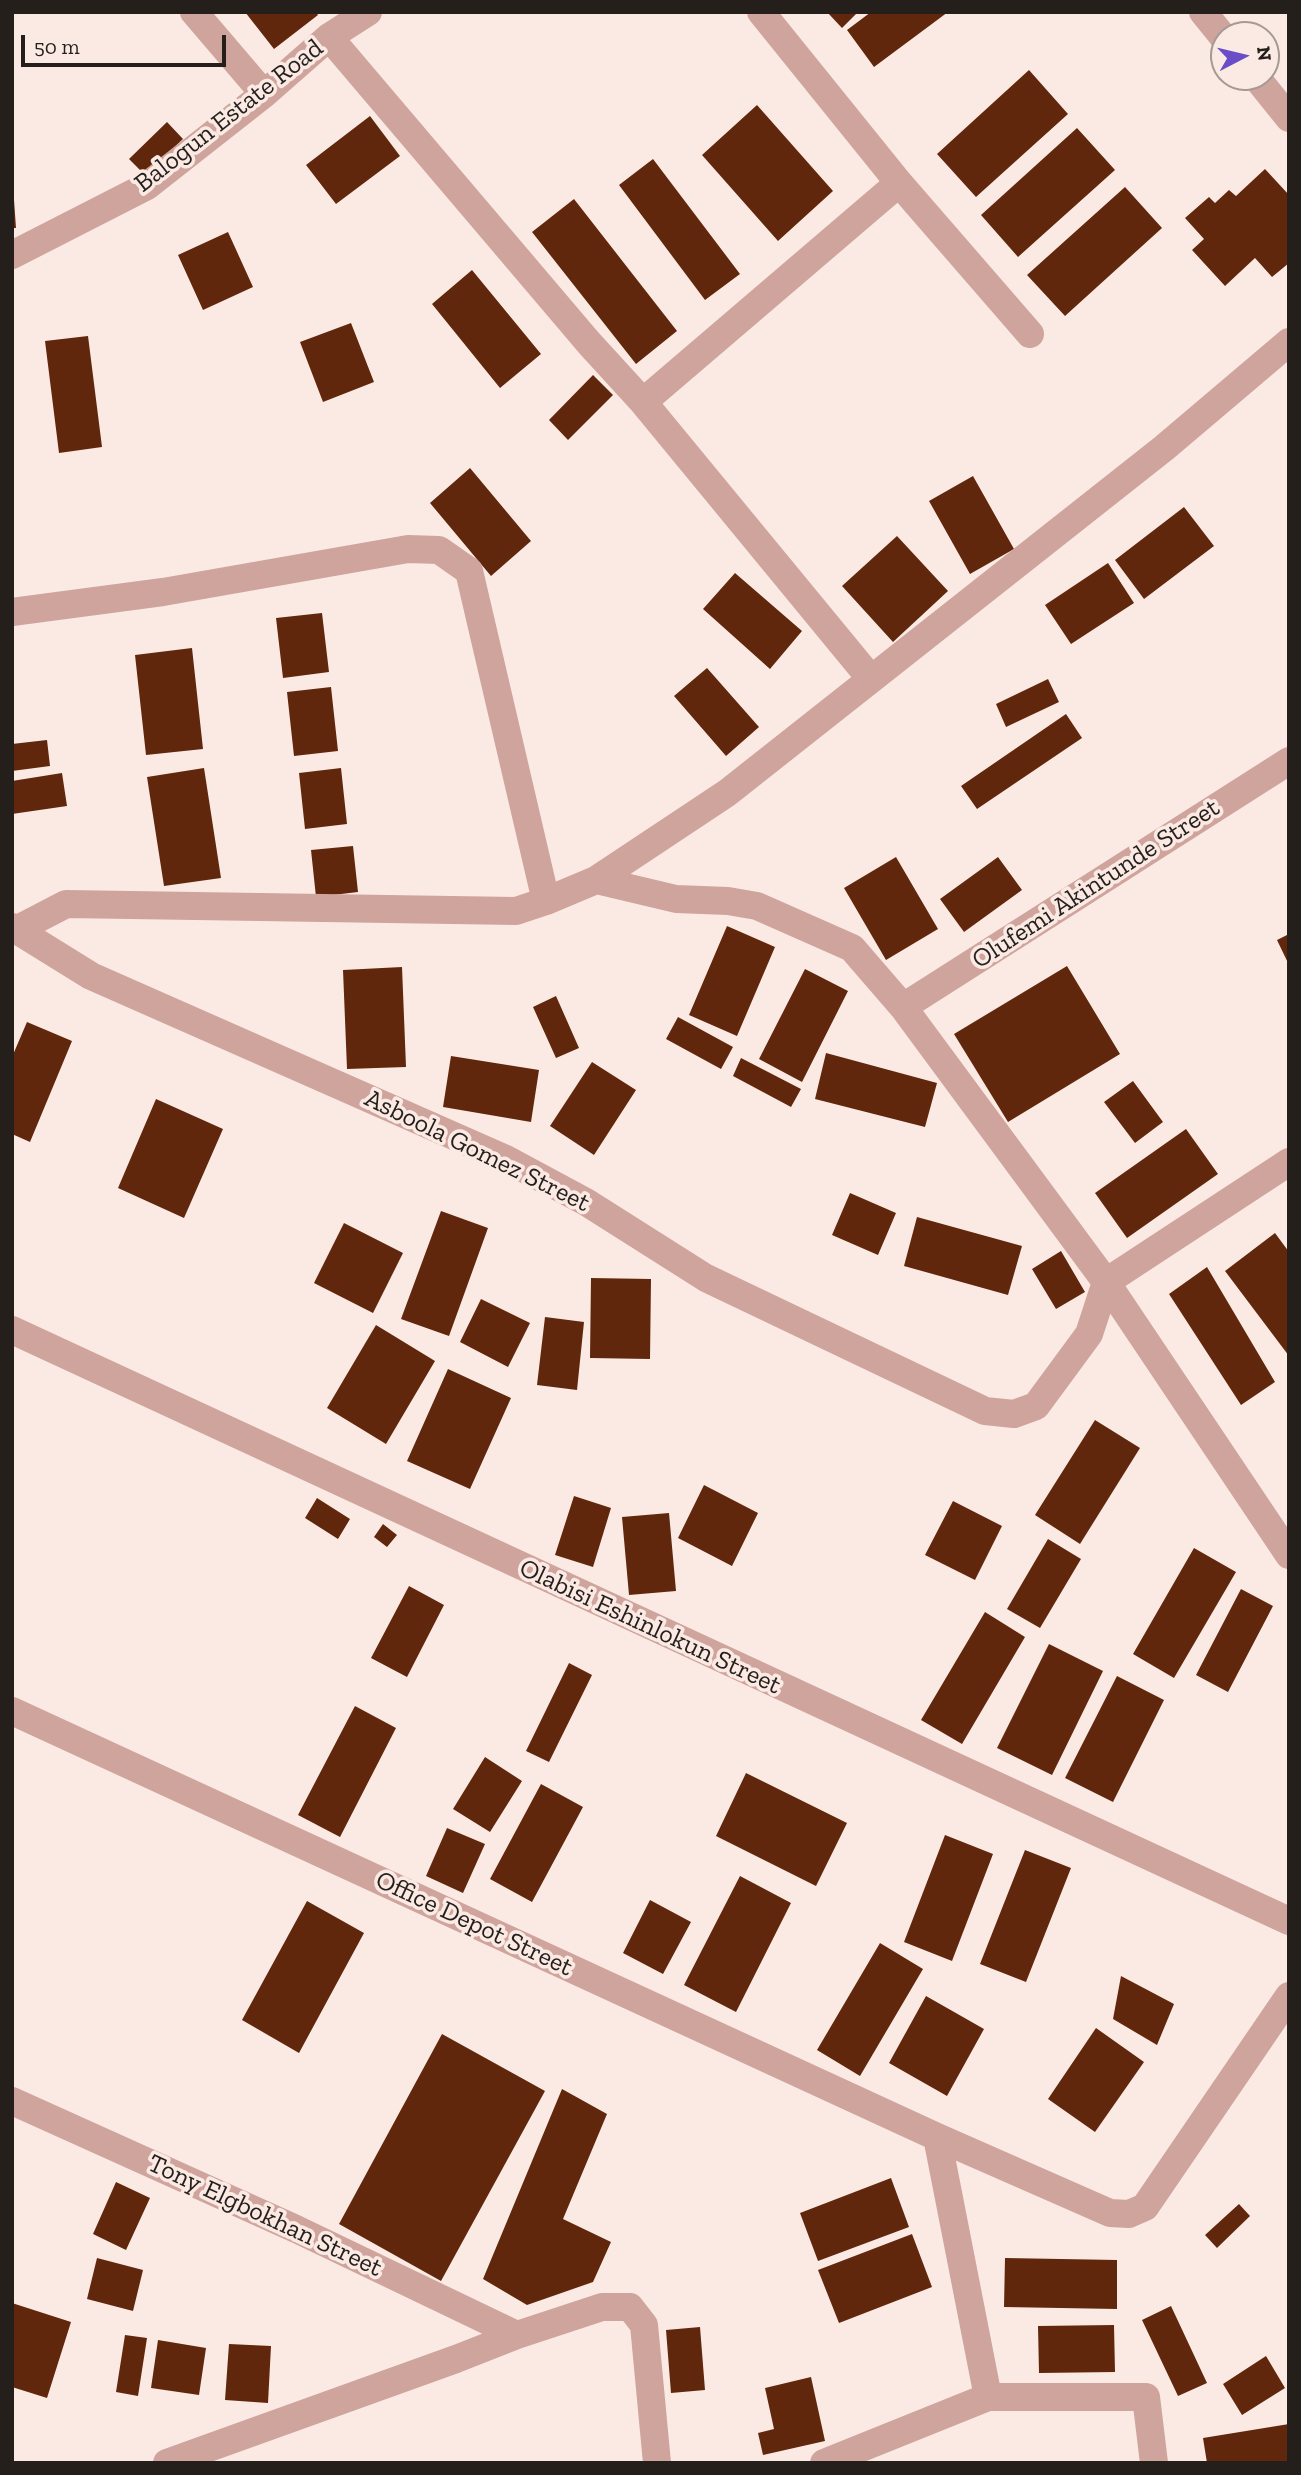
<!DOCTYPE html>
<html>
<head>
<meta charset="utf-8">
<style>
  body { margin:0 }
  #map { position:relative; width:1301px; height:2475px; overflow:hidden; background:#fbeae4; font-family:"Zilla Slab",serif }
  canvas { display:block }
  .frame { position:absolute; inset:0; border:14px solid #251f1c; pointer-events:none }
  .north { position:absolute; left:1210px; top:21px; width:70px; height:70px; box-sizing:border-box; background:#fbeae4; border:2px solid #a59994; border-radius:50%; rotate:83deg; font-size:19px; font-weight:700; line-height:28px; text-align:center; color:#251f1c }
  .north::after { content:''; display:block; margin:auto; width:24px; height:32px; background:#6b4ec7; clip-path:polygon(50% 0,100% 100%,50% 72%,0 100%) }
  .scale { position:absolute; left:21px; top:35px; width:205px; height:32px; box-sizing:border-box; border:4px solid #251f1c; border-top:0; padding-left:9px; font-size:21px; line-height:24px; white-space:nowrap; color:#251f1c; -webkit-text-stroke:5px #fbeae4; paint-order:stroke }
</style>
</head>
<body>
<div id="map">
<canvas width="1301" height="2475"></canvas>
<div class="frame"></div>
<div class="north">N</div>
<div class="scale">50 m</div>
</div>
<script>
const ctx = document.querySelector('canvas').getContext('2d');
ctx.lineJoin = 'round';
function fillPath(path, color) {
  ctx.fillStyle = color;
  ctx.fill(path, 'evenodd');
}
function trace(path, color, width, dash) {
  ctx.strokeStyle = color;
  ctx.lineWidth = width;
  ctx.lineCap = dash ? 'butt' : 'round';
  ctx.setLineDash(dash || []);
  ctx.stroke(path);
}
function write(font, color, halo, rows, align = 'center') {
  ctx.font = font + ' "Zilla Slab",serif';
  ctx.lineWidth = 7;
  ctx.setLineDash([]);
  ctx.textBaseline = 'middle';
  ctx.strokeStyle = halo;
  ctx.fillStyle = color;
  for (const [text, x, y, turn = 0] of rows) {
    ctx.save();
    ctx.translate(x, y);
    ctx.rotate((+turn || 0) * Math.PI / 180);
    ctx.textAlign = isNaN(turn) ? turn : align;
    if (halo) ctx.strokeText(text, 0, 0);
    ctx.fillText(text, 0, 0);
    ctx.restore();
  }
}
const building = new Path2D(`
  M 245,12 L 316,12 L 318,15 L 274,49 Z
  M 827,12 L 858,12 L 842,28 Z
  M 871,12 L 948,12 L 874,67 L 847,30 Z
  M 1029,70 L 1068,114 L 976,197 L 937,154 Z
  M 757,105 L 833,191 L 778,241 L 702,155 Z
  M 370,116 L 400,156 L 336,204 L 306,165 Z
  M 167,122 L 183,139 L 145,175 L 129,159 Z
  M 1077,128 L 1115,170 L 1018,257 L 981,215 Z
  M 653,159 L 740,274 L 705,300 L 619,185 Z
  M 1265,169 L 1289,195 L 1289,263 L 1272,277 L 1255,258 L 1225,286 L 1192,250 L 1204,239 L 1185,218 L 1209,197 L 1215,203 L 1229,190 L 1236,196 Z
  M 1125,187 L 1162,228 L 1065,316 L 1027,275 Z
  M 574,199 L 677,331 L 636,364 L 532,232 Z
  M 12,200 L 14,200 L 16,228 L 12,228 Z
  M 228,232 L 253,287 L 203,310 L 178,255 Z
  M 472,270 L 541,354 L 500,388 L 432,304 Z
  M 351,323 L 374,382 L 323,402 L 300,342 Z
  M 88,336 L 102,447 L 59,453 L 45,341 Z
  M 593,375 L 613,395 L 568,440 L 549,420 Z
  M 470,468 L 531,541 L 491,576 L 430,503 Z
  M 973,476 L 1014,549 L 970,574 L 929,501 Z
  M 1184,507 L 1214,546 L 1144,599 L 1115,560 Z
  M 897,536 L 948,591 L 893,642 L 842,586 Z
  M 1108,563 L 1134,603 L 1071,644 L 1045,605 Z
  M 735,573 L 802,631 L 770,669 L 703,609 Z
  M 322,613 L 329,672 L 283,678 L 276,618 Z
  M 192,648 L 203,749 L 146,755 L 135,655 Z
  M 707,668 L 759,727 L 726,756 L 674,696 Z
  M 1048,679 L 1059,702 L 1006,727 L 996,704 Z
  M 331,687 L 338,751 L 294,756 L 287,692 Z
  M 1066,714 L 1082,738 L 977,809 L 961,786 Z
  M 47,740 L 50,766 L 12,771 L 12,744 Z
  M 204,768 L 221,878 L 164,886 L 147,777 Z
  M 341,768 L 347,824 L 305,829 L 299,773 Z
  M 62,773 L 67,806 L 12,814 L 12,781 Z
  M 353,846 L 358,892 L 316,897 L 311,850 Z
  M 896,857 L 938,929 L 886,960 L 844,888 Z
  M 998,857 L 1022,890 L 964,932 L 940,899 Z
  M 727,926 L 775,947 L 737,1036 L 689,1015 Z
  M 1289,934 L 1289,965 L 1277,940 Z
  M 1067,966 L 1120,1054 L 1008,1122 L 954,1034 Z
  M 402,967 L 406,1067 L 347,1069 L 343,970 Z
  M 805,969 L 848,991 L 802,1082 L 759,1059 Z
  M 556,996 L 579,1048 L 556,1058 L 533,1007 Z
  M 678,1017 L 733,1047 L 721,1069 L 666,1039 Z
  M 27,1022 L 72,1041 L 30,1142 L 12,1134 L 12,1057 Z
  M 826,1053 L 937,1083 L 925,1127 L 815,1099 Z
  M 451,1056 L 539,1070 L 531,1122 L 443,1107 Z
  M 741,1058 L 801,1089 L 791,1107 L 733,1076 Z
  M 592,1062 L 636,1090 L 594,1155 L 550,1126 Z
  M 1133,1081 L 1163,1122 L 1135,1143 L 1104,1102 Z
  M 156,1099 L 223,1129 L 184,1218 L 118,1188 Z
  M 1186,1129 L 1218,1174 L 1127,1238 L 1095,1193 Z
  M 850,1193 L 896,1213 L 878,1255 L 832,1235 Z
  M 441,1211 L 488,1228 L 449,1336 L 401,1319 Z
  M 917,1217 L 1022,1246 L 1008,1295 L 904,1266 Z
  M 344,1223 L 403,1253 L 373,1313 L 314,1283 Z
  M 1275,1233 L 1289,1252 L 1289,1356 L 1225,1271 Z
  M 1061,1251 L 1085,1292 L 1056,1309 L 1032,1269 Z
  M 1207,1267 L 1275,1382 L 1241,1405 L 1169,1294 Z
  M 591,1278 L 651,1279 L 650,1359 L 590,1358 Z
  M 481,1299 L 530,1323 L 508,1367 L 460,1342 Z
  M 545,1317 L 584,1322 L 577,1390 L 537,1385 Z
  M 376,1325 L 435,1361 L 386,1444 L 327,1408 Z
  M 448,1369 L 511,1398 L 470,1489 L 407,1461 Z
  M 1095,1420 L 1140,1448 L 1080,1544 L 1035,1515 Z
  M 704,1485 L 758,1513 L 732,1566 L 678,1538 Z
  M 574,1496 L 611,1508 L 593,1567 L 555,1555 Z
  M 317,1498 L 350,1519 L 338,1539 L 305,1518 Z
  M 953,1501 L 1002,1526 L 975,1580 L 925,1555 Z
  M 669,1513 L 676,1591 L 629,1595 L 622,1517 Z
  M 383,1524 L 397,1535 L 387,1547 L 374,1537 Z
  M 1048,1539 L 1081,1559 L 1040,1628 L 1007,1609 Z
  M 1194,1548 L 1236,1572 L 1174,1678 L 1133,1654 Z
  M 409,1586 L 444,1605 L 407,1677 L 371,1658 Z
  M 1241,1589 L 1273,1606 L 1228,1692 L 1196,1675 Z
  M 985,1612 L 1025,1637 L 962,1744 L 921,1720 Z
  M 1049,1644 L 1103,1671 L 1052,1775 L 997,1748 Z
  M 569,1663 L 592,1675 L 549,1762 L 526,1751 Z
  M 1117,1676 L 1164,1700 L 1113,1802 L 1065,1778 Z
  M 355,1706 L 396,1728 L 340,1837 L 298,1815 Z
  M 485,1757 L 522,1781 L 490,1832 L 453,1809 Z
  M 746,1773 L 847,1823 L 816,1886 L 716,1836 Z
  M 541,1784 L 583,1807 L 532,1902 L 490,1879 Z
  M 447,1828 L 485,1844 L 463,1893 L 426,1876 Z
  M 945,1835 L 993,1854 L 952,1961 L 904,1942 Z
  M 1025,1850 L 1071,1868 L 1026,1982 L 980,1964 Z
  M 740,1876 L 791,1903 L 736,2012 L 684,1985 Z
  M 650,1900 L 691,1922 L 663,1974 L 623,1953 Z
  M 307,1901 L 364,1933 L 299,2053 L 242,2020 Z
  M 880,1943 L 923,1969 L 860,2076 L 817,2050 Z
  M 1121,1976 L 1174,2004 L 1157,2045 L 1113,2019 Z
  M 926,1996 L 984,2029 L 947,2096 L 889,2063 Z
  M 1096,2028 L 1144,2062 L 1095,2132 L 1048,2099 Z
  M 442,2034 L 545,2091 L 441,2281 L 339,2224 Z
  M 562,2089 L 607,2114 L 563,2219 L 611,2242 L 593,2282 L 527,2305 L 483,2279 Z
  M 891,2178 L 909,2227 L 818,2261 L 800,2213 Z
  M 116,2182 L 150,2198 L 126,2250 L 93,2234 Z
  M 1239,2204 L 1250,2216 L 1217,2248 L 1205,2235 Z
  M 912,2234 L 932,2287 L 839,2323 L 818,2270 Z
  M 97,2258 L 143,2270 L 133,2311 L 87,2299 Z
  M 1005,2258 L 1117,2260 L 1117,2309 L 1004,2307 Z
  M 12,2303 L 71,2322 L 47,2398 L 12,2387 Z
  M 1171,2306 L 1207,2383 L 1178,2396 L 1142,2320 Z
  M 1114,2325 L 1115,2372 L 1039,2373 L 1038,2326 Z
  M 700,2327 L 705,2390 L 671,2393 L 666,2330 Z
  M 125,2335 L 147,2338 L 138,2396 L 116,2392 Z
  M 158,2340 L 206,2348 L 199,2395 L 151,2388 Z
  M 229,2344 L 271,2346 L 268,2403 L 225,2400 Z
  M 1266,2356 L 1285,2388 L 1242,2415 L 1223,2384 Z
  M 811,2377 L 825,2441 L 763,2455 L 758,2433 L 774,2429 L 765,2388 Z
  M 1289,2424 L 1289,2463 L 1207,2463 L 1203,2438 Z`);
const street = new Path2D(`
  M 194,12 L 264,94
  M 761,12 L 899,183 L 1030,334
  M 1203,12 L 1224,38
  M 329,37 L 589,343 L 643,402 L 871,679
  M 1256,77 L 1289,118
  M 12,255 L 147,186 L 264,94 L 329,37 L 368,12
  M 643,402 L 899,183
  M 12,612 L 163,592 L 408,549 L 439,550 L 469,571 L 546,901
  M 596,880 L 676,899 L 728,901 L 757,906 L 852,948 L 903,1007 L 1106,1282 L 1289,1555
  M 12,927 L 91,976 L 506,1159 L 586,1202 L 706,1278 L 985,1411 L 1014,1414 L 1036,1406 L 1089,1334 L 1106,1282 L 1289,1162
  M 18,929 L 66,904 L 516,911 L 546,901 L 596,880 L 727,793 L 1164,448 L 1289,342
  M 903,1007 L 1289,761
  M 12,1330 L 1289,1921
  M 12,1711 L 937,2137 L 1110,2213 L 1129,2214 L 1145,2207 L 1289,1996
  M 12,2101 L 296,2229 L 517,2335
  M 937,2137 L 988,2397 L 1146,2397 L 1154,2463
  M 167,2463 L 456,2359 L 517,2335 L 602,2307 L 630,2307 L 644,2325 L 657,2463
  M 824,2463 L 988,2397`);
const streetNames = [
  ["Balogun Estate Road",229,116,-38],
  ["Olufemi Akintunde Street",1096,884,-33],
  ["Asboola Gomez Street",477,1151,26],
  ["Olabisi Eshinlokun Street",650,1627,25],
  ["Office Depot Street",474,1924,25],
  ["Tony Elgbokhan Street",265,2216,25]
];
fillPath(building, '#61270c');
trace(street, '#cfa49d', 28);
write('26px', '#251f1c', '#fbeae4', streetNames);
</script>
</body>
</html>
